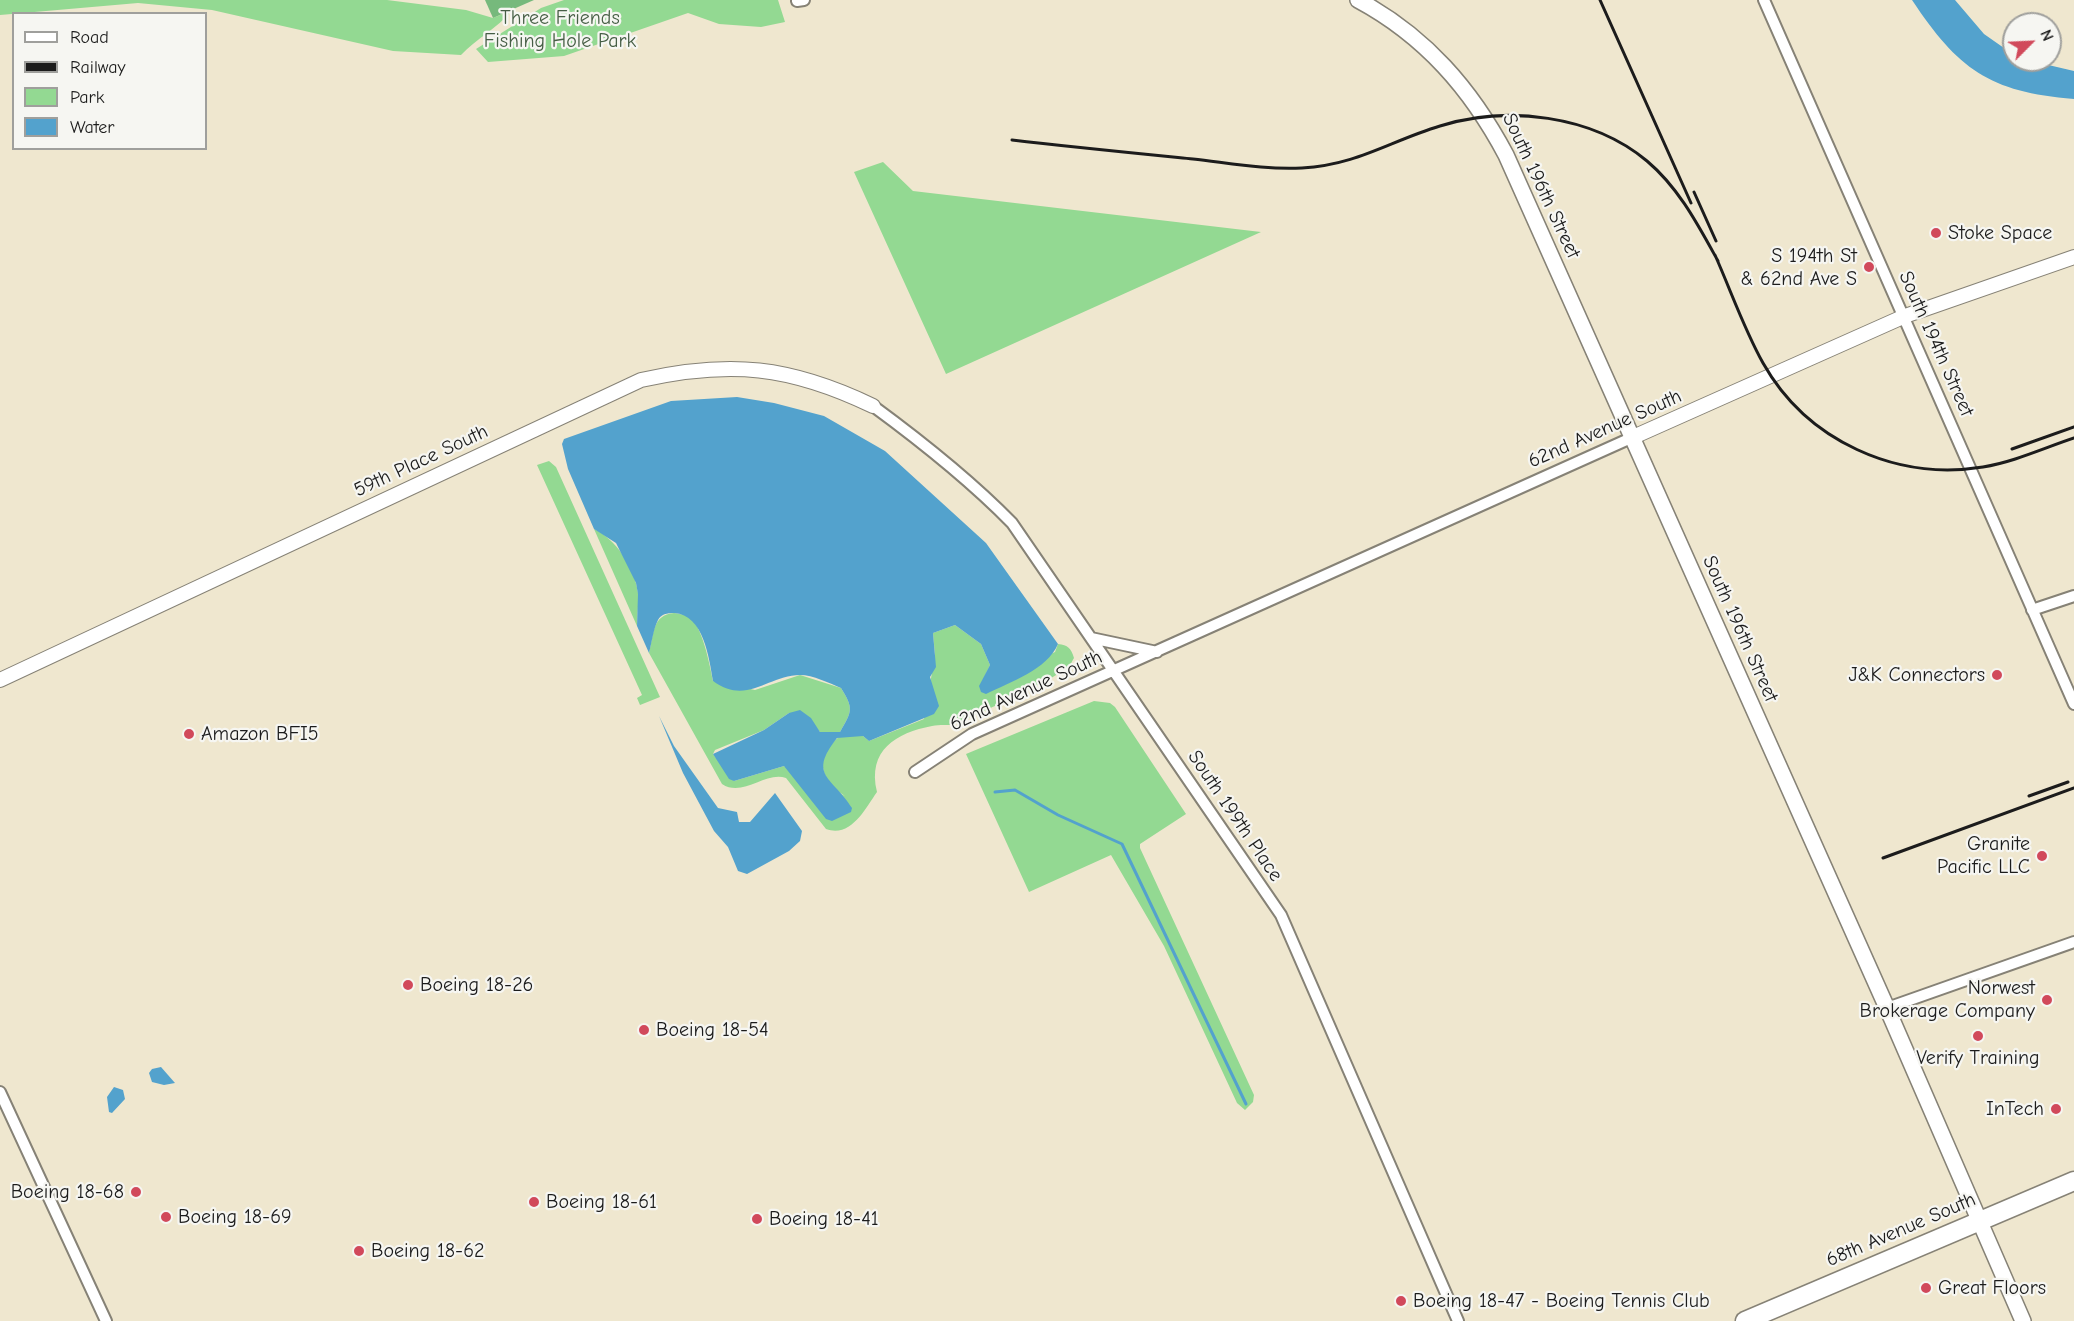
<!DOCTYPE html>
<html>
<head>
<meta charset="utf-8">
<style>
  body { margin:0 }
  #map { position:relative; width:2074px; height:1321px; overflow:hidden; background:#efe7cf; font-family:"Comic Neue",sans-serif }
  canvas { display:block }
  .legend { position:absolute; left:12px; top:12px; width:195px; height:138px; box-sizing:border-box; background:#f6f6f2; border:2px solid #9f9f9c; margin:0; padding:8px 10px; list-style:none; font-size:18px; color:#1c1c1c }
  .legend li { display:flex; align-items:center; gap:12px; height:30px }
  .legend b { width:30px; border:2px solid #9f9f9c }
  .north { position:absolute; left:2002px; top:12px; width:60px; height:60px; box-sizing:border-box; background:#f6f6f2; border:2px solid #9f9f9c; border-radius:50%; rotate:66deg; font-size:16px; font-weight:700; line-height:24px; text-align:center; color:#1c1c1c }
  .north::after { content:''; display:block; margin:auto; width:21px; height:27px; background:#d1495b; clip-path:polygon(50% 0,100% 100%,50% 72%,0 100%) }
</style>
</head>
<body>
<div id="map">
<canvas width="2074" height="1321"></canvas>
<ul class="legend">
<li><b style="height:8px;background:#fff"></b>Road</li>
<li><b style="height:8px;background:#1c1c1c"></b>Railway</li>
<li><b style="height:16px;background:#93d992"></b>Park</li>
<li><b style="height:16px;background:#53a2cd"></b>Water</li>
</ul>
<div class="north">N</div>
</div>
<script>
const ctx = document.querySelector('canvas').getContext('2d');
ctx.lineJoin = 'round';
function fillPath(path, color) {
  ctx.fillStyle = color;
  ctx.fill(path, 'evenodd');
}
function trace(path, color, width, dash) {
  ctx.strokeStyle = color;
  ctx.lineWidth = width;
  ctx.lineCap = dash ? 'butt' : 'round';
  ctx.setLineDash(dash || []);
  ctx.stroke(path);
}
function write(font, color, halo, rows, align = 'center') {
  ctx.font = font + ' "Comic Neue",sans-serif';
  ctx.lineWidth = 4.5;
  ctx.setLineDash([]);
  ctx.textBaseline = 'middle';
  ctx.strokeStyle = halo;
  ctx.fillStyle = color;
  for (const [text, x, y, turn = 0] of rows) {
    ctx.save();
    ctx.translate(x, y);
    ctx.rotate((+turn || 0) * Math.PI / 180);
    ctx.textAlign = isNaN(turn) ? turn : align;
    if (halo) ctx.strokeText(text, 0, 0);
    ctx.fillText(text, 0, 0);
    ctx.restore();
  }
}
const green = new Path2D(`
  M 0,0 L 387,0 L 466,10 L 493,18 L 512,10 C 497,29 477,38 461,55 L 393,51 L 212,10 L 138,3 L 0,15 Z
  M 564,0 L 778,0 L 785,22 L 761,27 L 719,24 L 688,13 L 564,56 L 488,62 L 476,49 L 541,8 Z
  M 883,162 L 913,191 L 1261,232 L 946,374 L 854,172 Z
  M 549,461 L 556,467 L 660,697 L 640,705 L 637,698 L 642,695 L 537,465 Z
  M 594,529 C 616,539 635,568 638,593 C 639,603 637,615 637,626 Z
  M 674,613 C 678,614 684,614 688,616 C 702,623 710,666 713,681 L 755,690 L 800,675 L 841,688 C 854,709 852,711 840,732 L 820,732 L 814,725 L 789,713 L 764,730 L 715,750 L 713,754 L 734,781 L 784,766 L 845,796 C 818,779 815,756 840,736 L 863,736 L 869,741 L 924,719 L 935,655 L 933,633 L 955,625 L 981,644 L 990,665 L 980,686 L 1055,652 L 1058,644 C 1068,645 1071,648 1074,658 C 1072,661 1071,664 1069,666 C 1060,677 972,717 955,724 C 948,726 940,724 932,726 C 896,733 867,750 877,792 C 865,809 851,838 826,829 L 786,778 C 765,771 743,798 722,784 L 649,653 C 654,634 652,615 674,613 Z
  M 1094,701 L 1110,703 L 1115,707 L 1186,814 L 1140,844 L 1140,848 L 1254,1095 L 1253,1102 L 1245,1110 L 1237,1103 L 1164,946 L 1111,855 L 1029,892 L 966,754 Z`);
const forest = new Path2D(`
  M 485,0 L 534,0 L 493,18 Z`);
const water = new Path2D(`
  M 1912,0 L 1955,0 L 1984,34 L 2014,55 L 2014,60 L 2027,60 L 2074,71 L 2074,99 C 1989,92 1958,69 1912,0 Z
  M 737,397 L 774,403 L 824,416 L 885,451 L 986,543 L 1058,644 C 1047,670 1010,682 986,694 L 981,692 L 979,686 L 990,665 L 981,644 L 955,625 L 933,633 L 936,667 L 930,677 L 939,706 L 934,714 L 869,741 L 863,736 L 837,738 C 807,776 833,777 852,808 L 851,812 L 832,821 L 826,819 L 784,766 L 734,781 L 729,779 L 713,754 L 764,730 L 789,713 L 800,710 L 811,718 L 820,732 L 840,732 C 852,711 854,709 841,688 C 829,683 813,675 800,675 C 768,675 747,706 713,681 C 709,658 704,615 674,613 C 667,613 661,614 658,620 C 653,630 652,642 649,653 L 637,626 L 638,594 L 636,583 L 616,543 L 594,529 L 568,469 L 562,444 L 564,439 L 671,401 Z
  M 659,716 L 674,746 L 718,808 L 737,812 L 739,822 L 750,822 L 775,793 L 802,831 L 800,841 L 789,851 L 747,874 L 738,871 L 728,847 L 714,831 L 683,773 Z
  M 161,1067 L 175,1083 L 164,1085 L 152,1082 L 149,1073 L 152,1069 Z
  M 114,1087 L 123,1090 L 125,1099 L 112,1113 L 109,1112 L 107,1097 Z`);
const stream = new Path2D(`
  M 995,792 L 1015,790 L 1058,815 L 1122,844 L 1246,1104`);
const minor = new Path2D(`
  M 1764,0 L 2074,704
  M 797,1 L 804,0
  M 873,406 C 922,442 969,479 1012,523 L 1281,915 L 1458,1321
  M 2032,610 L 2074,596
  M 1091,638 L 1157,652
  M 915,772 L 972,734 L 1631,438
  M 1887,1008 L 2074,942
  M 0,1092 L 106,1321`);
const tertiary = new Path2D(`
  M 1631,438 L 1905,316 L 2074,257
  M 0,680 L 641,380 C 730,360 790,366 873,406`);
const secondary = new Path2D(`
  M 1358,0 C 1425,36 1471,89 1506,155 L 1887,1008 L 2023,1321`);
const primary = new Path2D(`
  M 1745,1321 L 2074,1181`);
const rail = new Path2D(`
  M 1600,0 L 1691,203
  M 1012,140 C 1072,147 1133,153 1193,159 C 1229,163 1266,170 1302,168 C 1357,165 1390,141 1440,126 C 1507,105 1592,115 1647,161 C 1679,188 1698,225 1718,261
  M 1694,192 L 1716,241
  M 1715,255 C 1731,291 1744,329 1763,363 C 1807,441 1896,481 1983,467 C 2014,462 2044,448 2074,438
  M 2012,449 L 2074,427
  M 2029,796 L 2068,782
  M 1883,858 L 2074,788`);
const markers = [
  [1936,233,6,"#d1495b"],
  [1869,267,6,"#d1495b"],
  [1997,675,6,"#d1495b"],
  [189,734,6,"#d1495b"],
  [2042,856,6,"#d1495b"],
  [408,985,6,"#d1495b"],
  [2047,1000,6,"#d1495b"],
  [644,1030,6,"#d1495b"],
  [1978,1036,6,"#d1495b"],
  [2056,1109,6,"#d1495b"],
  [136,1192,6,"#d1495b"],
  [534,1202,6,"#d1495b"],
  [166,1217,6,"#d1495b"],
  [757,1219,6,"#d1495b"],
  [359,1251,6,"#d1495b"],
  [1926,1288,6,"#d1495b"],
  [1401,1301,6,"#d1495b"]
];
const parkNames = [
  ["Three Friends",560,18],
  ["Fishing Hole Park",560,41]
];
const streetNames = [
  ["South 196th Street",1541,186,65],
  ["South 194th Street",1936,344,66],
  ["62nd Avenue South",1605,429,-24],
  ["59th Place South",421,461,-25],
  ["South 196th Street",1740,629,66],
  ["62nd Avenue South",1026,691,-25],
  ["South 199th Place",1235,816,56],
  ["68th Avenue South",1901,1230,-23]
];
const poiNames = [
  ["Stoke Space",1948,233],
  ["S 194th St",1857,256,"right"],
  ["& 62nd Ave S",1857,279,"right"],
  ["J&K Connectors",1985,675,"right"],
  ["Amazon BFI5",201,734],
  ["Granite",2030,844,"right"],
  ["Pacific LLC",2030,867,"right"],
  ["Boeing 18-26",420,985],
  ["Norwest",2035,988,"right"],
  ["Brokerage Company",2035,1011,"right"],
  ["Boeing 18-54",656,1030],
  ["Verify Training",1978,1058,"center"],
  ["InTech",2044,1109,"right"],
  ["Boeing 18-68",124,1192,"right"],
  ["Boeing 18-61",546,1202],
  ["Boeing 18-69",178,1217],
  ["Boeing 18-41",769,1219],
  ["Boeing 18-62",371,1251],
  ["Great Floors",1938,1288],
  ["Boeing 18-47 - Boeing Tennis Club",1413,1301]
];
fillPath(green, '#93d992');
fillPath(forest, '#76b97c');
fillPath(water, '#53a2cd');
trace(stream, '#53a2cd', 3);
trace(minor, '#868276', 14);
trace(tertiary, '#868276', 16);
trace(secondary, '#868276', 18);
trace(primary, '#868276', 21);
trace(minor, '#fff', 10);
trace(tertiary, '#fff', 14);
trace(secondary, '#fff', 15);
trace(primary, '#fff', 18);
trace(rail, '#1c1c1c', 3);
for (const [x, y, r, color] of markers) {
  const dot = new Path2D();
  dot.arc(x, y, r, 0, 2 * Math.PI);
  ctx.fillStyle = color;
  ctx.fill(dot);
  trace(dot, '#f6f6f2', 2);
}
write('20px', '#465e45', '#f6f6f2', parkNames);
write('20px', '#1c1c1c', '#f6f6f2', streetNames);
write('20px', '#1c1c1c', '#f6f6f2', poiNames, 'left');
</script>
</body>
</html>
